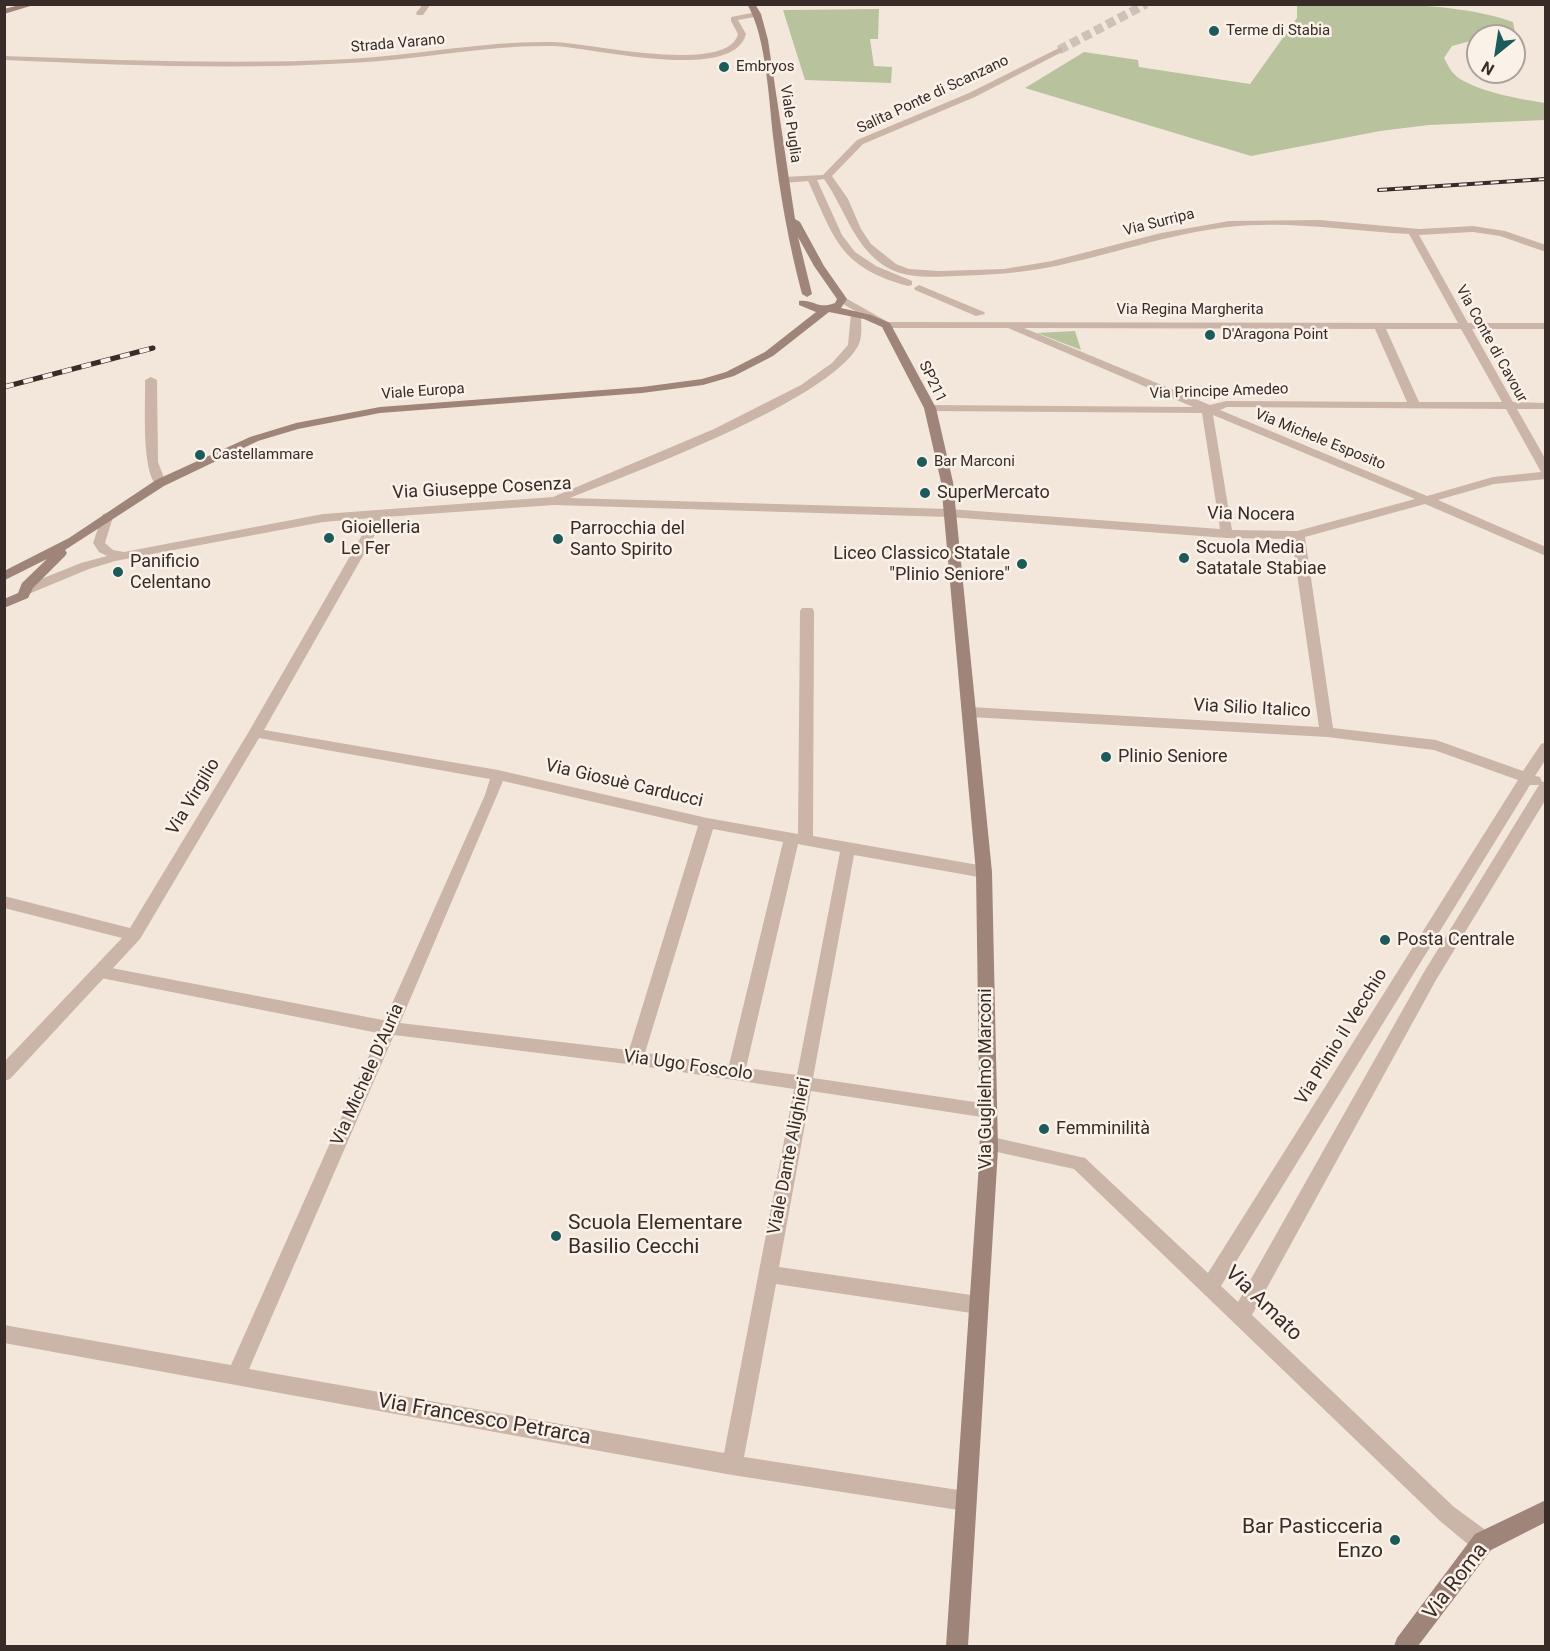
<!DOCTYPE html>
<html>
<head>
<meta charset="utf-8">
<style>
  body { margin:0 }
  #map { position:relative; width:1550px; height:1651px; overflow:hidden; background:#f3e7dc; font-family:Roboto,sans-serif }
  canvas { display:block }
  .frame { position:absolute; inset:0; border:6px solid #382c28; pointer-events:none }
  .north { position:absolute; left:1466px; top:24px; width:60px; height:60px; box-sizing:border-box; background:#faf1e9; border:2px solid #aca29c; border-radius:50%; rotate:210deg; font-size:16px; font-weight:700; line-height:24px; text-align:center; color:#382c28 }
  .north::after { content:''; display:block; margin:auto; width:21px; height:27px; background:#1c5b5a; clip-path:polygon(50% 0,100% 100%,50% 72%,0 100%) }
</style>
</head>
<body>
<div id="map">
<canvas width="1550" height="1651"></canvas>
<div class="frame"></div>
<div class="north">N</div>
</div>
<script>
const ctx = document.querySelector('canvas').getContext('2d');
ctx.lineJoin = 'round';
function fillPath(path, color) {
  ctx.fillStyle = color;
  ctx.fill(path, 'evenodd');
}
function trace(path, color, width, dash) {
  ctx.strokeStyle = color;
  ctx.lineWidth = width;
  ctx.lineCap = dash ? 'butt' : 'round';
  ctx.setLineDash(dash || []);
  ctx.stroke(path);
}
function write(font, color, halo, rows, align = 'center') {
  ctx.font = font + ' Roboto,sans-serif';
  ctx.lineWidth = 5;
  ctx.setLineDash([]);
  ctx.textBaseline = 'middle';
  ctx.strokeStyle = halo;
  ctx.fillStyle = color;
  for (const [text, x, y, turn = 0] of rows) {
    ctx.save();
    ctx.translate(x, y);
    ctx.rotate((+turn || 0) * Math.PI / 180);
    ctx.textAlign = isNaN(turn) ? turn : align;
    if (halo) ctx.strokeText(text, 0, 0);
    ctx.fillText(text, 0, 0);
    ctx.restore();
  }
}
const green = new Path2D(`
  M 1297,5 C 1364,4 1450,0 1513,22 L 1516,38 L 1514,36 L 1478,36 L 1478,39 L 1452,46 L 1444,58 C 1447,63 1450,70 1454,74 C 1469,90 1524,100 1545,103 L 1545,120 L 1429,125 L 1380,131 L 1251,156 L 1025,88 L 1084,52 L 1138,60 L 1139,67 L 1250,84 L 1297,18 Z
  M 879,9 L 878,39 L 870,39 L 874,66 L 892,67 L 891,83 L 805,80 L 783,10 Z
  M 1075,331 L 1081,350 L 1037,333 Z`);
const streetTunnel = new Path2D(`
  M 1059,50 L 1146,4`);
const lane = new Path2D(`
  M 101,966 L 388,1021 L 394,1023 L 396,1028 L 394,1033 L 388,1035 L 101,978 L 95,976 L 93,972 L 95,968 Z`);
const street = new Path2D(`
  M 423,4 L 431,4 L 423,15 L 417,15 L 416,13 Z
  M 757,12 L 761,14 L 760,16 L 738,20 L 746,34 C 733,84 591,47 553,46 C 485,45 417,60 350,63 C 235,70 119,65 4,60 L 4,56 C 119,60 234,65 349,59 C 417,55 484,41 552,42 C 586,42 727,76 738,34 L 731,21 L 731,17 Z
  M 1059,48 L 1062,48 L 1062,52 L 975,97 L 863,144 L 832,176 L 848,199 L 861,229 L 871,244 L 896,264 L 909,269 L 939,271 L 1004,269 L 1052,261 L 1161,233 L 1229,221 L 1320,220 L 1419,229 L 1473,226 L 1505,231 L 1546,245 L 1546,252 L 1500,236 L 1473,232 L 1419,235 L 1468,323 L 1546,323 L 1546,329 L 1472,329 L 1513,402 L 1546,403 L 1546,409 L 1517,409 L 1546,460 L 1546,479 L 1494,484 L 1438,500 L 1546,547 L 1546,556 L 1425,504 L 1305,537 L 1333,728 L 1436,740 L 1523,771 L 1541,744 L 1546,742 L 1546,759 L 1535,776 L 1540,777 L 1542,782 L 1546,781 L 1546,799 L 1436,980 L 1252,1315 L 1454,1507 L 1491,1534 L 1494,1542 L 1491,1550 L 1483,1553 L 1475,1550 L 1440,1521 L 1074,1169 L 988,1150 L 982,1148 L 979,1143 L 982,1138 L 988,1136 L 1085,1158 L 1208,1273 L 1518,780 L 1434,750 L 1327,737 L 970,717 L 963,712 L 970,707 L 1319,727 L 1292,539 L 1227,538 L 949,517 L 554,505 L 385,517 L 264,730 L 498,770 L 707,818 L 798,834 L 800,611 L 802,608 L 812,608 L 814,611 L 813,836 L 984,866 L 989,868 L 992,872 L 989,876 L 984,878 L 854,855 L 813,1078 L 988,1104 L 994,1106 L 997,1111 L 994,1116 L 988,1118 L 811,1091 L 779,1267 L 978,1296 L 985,1299 L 988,1305 L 985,1311 L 978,1314 L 776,1284 L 744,1457 L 965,1491 L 972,1494 L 976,1501 L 972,1508 L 965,1511 L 732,1475 L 4,1343 L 4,1325 L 231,1365 L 485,795 L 490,779 L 259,738 L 140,939 L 10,1079 L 4,1081 L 4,1062 L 122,938 L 4,908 L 4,896 L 130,928 L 248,733 L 372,518 L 323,522 L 115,561 L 89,569 L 31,593 L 21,593 L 20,590 L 21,587 L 81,563 L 107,556 L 99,552 L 93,543 L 103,514 L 107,513 L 113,517 L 105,543 L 113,550 L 124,552 L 323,514 L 553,497 L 714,429 L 801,385 L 832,363 L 848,345 L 851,314 L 855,311 L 838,301 L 838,297 L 842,296 L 888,322 L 1458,323 L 1409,234 C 1349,231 1288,220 1228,227 C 1168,234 1110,255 1051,267 C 1020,273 989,275 957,276 C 935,277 910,279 890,269 C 854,250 846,210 824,179 L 817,180 L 842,235 L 855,252 L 876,266 L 912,281 L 912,285 L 908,286 C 839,267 835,239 808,181 L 783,183 L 778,180 L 783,177 L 823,175 L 857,140 L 969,93 ZM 861,315 L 886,328 L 1008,328 L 1193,407 L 930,405 L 924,408 L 930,411 L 1202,413 L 1220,529 L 949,509 L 570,498 C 632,473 828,401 858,346 C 863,337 861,324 861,315 ZM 1024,328 L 1375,329 L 1407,402 L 1226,401 L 1210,405 ZM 1386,329 L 1461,329 L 1502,402 L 1419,402 ZM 1227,407 L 1506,409 L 1541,472 L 1493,477 L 1427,496 L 1220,410 ZM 1213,415 L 1415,499 L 1297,531 L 1232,530 ZM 503,781 L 698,826 L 629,1050 L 400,1023 ZM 1530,785 L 1539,785 L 1424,972 L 1238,1302 L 1221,1286 ZM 713,829 L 783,842 L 729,1065 L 645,1053 ZM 798,844 L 840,852 L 797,1075 L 746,1068 ZM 394,1035 L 635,1065 L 794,1089 L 724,1453 L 249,1369 Z
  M 919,285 L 984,312 L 985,314 L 976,316 L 915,290 L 914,288 Z
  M 151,377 L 157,380 L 158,462 L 166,483 L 160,487 C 140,480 146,400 145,380 Z`);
const secondary = new Path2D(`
  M 23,4 L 37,4 L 4,14 L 4,9 Z
  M 747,4 L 755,4 L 761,14 L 768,40 L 795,219 L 800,222 L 824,266 L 847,299 L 841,308 L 871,315 L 890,323 L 936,408 L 953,482 L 992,872 L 998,1149 L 968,1646 L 946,1646 L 980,1149 L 976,872 L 941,482 L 924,408 L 882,327 L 864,319 L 829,312 L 773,356 L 734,376 L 703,385 L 642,393 L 380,413 L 298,429 L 258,441 L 164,486 L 65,550 L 67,553 L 65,556 L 33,588 L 28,598 L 4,608 L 4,599 L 18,593 L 22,583 L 47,559 L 5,580 L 4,571 L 69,538 L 156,480 L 250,437 L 296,423 L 380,407 L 642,387 L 702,379 L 726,372 L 765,352 L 816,312 L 799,305 L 799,301 C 814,299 818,310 835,303 L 837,299 L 814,266 L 798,237 L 812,294 L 807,297 L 802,294 C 789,245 780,195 774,144 C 769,105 767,37 747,4 Z
  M 1546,1500 L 1546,1522 L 1491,1550 L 1418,1646 L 1394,1646 L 1397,1638 L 1475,1534 Z`);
const railFar1 = new Path2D(`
  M 1379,190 L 1546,179`);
const rail = new Path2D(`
  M 4,387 L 153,348`);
const markers = [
  [1214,31,6,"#1c5b5a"],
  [724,67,6,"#1c5b5a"],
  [1210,335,6,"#1c5b5a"],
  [200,455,6,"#1c5b5a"],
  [922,462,6,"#1c5b5a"],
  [925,493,6,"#1c5b5a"],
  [329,538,6,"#1c5b5a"],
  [558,539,6,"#1c5b5a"],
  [1184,558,6,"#1c5b5a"],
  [1022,564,6,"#1c5b5a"],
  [118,572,6,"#1c5b5a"],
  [1106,757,6,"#1c5b5a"],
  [1385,940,6,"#1c5b5a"],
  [1044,1129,6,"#1c5b5a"],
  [556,1236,6,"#1c5b5a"],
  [1395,1540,6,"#1c5b5a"]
];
const farPoinames = [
  ["Terme di Stabia",1226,31],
  ["Embryos",736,67],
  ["D'Aragona Point",1222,335],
  ["Castellammare",212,455],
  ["Bar Marconi",934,462]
];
const farStreetnames = [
  ["Strada Varano",398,44,-5],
  ["Salita Ponte di Scanzano",933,95,-25],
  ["Viale Puglia",790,124,82],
  ["Via Surripa",1159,223,-14],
  ["Via Regina Margherita",1190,310],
  ["Via Conte di Cavour",1491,344,61],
  ["SP211",932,382,64],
  ["Viale Europa",423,392,-4],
  ["Via Principe Amedeo",1219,392,-2],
  ["Via Michele Esposito",1320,440,22]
];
const streetNames = [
  ["Via Giuseppe Cosenza",482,489,-3],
  ["Via Nocera",1251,515,1],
  ["Via Silio Italico",1252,709,3],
  ["Via Giosuè Carducci",624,784,13],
  ["Via Virgilio",194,797,-59],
  ["Via Plinio il Vecchio",1342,1037,-58],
  ["Via Ugo Foscolo",688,1066,8],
  ["Via Michele D'Auria",368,1075,-66],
  ["Via Guglielmo Marconi",986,1079,-90],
  ["Viale Dante Alighieri",790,1156,-79]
];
const poiNames = [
  ["SuperMercato",937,493],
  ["Gioielleria",341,528],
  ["Le Fer",341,549],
  ["Parrocchia del",570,529],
  ["Santo Spirito",570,550],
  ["Scuola Media",1196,548],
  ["Satatale Stabiae",1196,569],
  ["Liceo Classico Statale",1010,554,"right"],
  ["\"Plinio Seniore\"",1010,575,"right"],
  ["Panificio",130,562],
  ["Celentano",130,583],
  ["Plinio Seniore",1118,757],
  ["Posta Centrale",1397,940],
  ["Femminilità",1056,1129]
];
const nearPoinames = [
  ["Scuola Elementare",568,1224],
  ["Basilio Cecchi",568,1248],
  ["Bar Pasticceria",1383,1528,"right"],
  ["Enzo",1383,1552,"right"]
];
const nearStreetnames = [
  ["Via Amato",1263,1304,44],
  ["Via Francesco Petrarca",484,1420,10],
  ["Via Roma",1456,1582,-52]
];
fillPath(green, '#b8c29c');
trace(streetTunnel, '#cec2b8', 9, [9, 4.5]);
fillPath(lane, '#cbb5a8');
fillPath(street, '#cbb5a8');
fillPath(secondary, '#9f8479');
trace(railFar1, '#382c28', 4);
trace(rail, '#382c28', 5);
trace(railFar1, '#faf1e9', 2, [8]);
trace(rail, '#faf1e9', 4, [10]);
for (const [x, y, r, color] of markers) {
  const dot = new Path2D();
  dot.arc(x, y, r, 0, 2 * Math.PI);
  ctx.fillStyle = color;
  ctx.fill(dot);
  trace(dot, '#faf1e9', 2);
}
write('15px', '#382c28', '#faf1e9', farPoinames, 'left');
write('15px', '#382c28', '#faf1e9', farStreetnames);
write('18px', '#382c28', '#faf1e9', streetNames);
write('18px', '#382c28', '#faf1e9', poiNames, 'left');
write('21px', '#382c28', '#faf1e9', nearPoinames, 'left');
write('21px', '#382c28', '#faf1e9', nearStreetnames);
</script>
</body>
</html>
